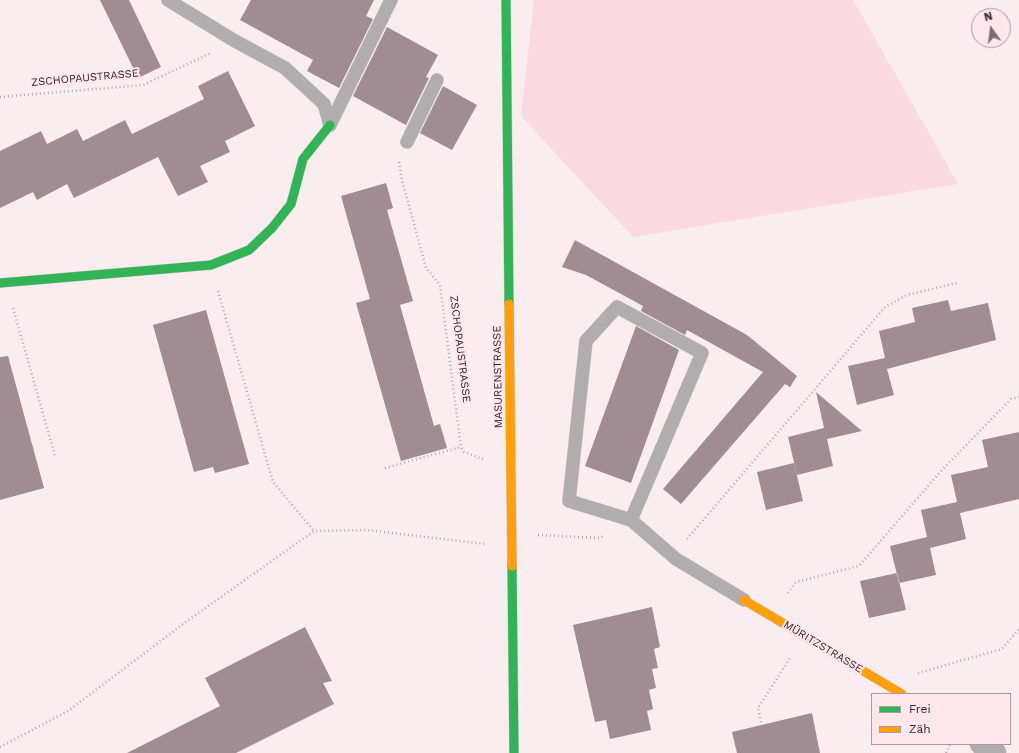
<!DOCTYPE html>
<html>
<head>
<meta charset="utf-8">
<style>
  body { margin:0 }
  #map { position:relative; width:1019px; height:753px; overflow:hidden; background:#f9edf0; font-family:"Work Sans",sans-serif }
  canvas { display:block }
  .legend { position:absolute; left:871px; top:693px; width:140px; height:52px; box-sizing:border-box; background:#ffe7ec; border:1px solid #ad9a9e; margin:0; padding:5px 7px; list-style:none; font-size:12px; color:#312628 }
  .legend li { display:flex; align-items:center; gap:8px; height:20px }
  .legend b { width:20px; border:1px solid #ad9a9e }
  .north { position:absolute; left:971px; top:8px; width:40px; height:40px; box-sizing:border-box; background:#ffe7ec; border:1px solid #ad9a9e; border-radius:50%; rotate:346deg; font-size:11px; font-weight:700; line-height:16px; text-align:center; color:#312628 }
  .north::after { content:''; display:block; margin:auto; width:14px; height:18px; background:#776c6e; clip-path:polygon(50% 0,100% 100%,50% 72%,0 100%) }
</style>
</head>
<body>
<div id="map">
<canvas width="1019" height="753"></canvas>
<ul class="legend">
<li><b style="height:5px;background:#30b455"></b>Frei</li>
<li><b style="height:5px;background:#ff9f0a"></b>Zäh</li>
</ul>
<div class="north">N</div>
</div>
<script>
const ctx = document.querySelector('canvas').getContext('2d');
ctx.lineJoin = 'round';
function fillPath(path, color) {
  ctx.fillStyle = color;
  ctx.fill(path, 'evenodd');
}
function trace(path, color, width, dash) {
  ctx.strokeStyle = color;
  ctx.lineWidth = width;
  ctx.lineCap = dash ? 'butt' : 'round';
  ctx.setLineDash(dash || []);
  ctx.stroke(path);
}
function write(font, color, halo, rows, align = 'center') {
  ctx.font = font + ' "Work Sans",sans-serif';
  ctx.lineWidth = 4;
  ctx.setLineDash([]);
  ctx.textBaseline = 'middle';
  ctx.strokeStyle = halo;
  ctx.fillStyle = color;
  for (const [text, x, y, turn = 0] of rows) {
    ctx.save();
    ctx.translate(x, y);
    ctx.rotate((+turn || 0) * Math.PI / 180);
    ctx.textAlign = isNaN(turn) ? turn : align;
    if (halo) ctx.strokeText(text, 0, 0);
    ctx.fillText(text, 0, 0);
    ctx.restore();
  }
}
const green = new Path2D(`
  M 534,0 L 853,0 L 958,184 L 633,237 L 521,116 Z`);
const building = new Path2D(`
  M 100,0 L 129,0 L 161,67 L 138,78 Z
  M 251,0 L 374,0 L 366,16 L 373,19 L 339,88 L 307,71 L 313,60 L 240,20 Z
  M 387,27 L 438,55 L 426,77 L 429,78 L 406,125 L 353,96 Z
  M 228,71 L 255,126 L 225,141 L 230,152 L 200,166 L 208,182 L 178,196 L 158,157 L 74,198 L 67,184 L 37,200 L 33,192 L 0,208 L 0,151 L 41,131 L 47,144 L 77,129 L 83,141 L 125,120 L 132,134 L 204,99 L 198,86 Z
  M 443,86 L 477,105 L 452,150 L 420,133 Z
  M 386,183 L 393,208 L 387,210 L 413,301 L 400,305 L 434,426 L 440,424 L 447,448 L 401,461 L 356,303 L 370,299 L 341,196 Z
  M 575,240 L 747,335 L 797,376 L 790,387 L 785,384 L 681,504 L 663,489 L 763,372 L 687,330 L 685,335 L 641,311 L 643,306 L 586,275 L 562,267 Z
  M 948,300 L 951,311 L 988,303 L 996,340 L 887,369 L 894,395 L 857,405 L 848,366 L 885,358 L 879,331 L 915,322 L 912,308 Z
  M 206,310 L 249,464 L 215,473 L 213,467 L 194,472 L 153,325 Z
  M 636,326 L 679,350 L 631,483 L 585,466 Z
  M 8,356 L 44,488 L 0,500 L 0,357 Z
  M 816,392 L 862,431 L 827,439 L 833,466 L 797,475 L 788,437 L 824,428 Z
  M 1019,432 L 1019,499 L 960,513 L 966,539 L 930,548 L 936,575 L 899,583 L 890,546 L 927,537 L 921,510 L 957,502 L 951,475 L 988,467 L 982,440 Z
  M 794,463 L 803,501 L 766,510 L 757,472 Z
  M 897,573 L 906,610 L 869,618 L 860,581 Z
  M 652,607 L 660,647 L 654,649 L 658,668 L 652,669 L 656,688 L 649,690 L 653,709 L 647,711 L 651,730 L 610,739 L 606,720 L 595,722 L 573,625 Z
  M 305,627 L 332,681 L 323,683 L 334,704 L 236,753 L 127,753 L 220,706 L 205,678 Z
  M 812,713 L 820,753 L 737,753 L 732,732 Z`);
const path = new Path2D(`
  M 0,97 L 143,85 L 211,53
  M 399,162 L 402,180 L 426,268 L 440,285 L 461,447 L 464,452 L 483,459
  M 218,291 L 273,482 L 314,531
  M 13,308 L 55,456
  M 385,468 L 461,447
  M 538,535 L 600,538 L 603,536
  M 687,539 L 885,307 L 907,295 L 957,283
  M 788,593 L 796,582 L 859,566 L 941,471 L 1011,399 L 1019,397
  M 918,673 L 1002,649 L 1019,629
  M 761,722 L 758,708 L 790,658
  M 0,747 L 68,711 L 183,624 L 314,531 L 367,530 L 485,544
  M 946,753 L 950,744`);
const lane = new Path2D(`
  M 168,0 L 235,41 L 285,68 L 324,104 L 330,125
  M 330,125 L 391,0
  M 407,142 L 437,80
  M 631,520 L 702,353 L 617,307 L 586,341 L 569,501 L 631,520 L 676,559 L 744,600`);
const street = new Path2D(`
  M 981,744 L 995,753`);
const fast = new Path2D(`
  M 506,0 L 509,304
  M 0,283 L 211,265 L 249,250 L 272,228 L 291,204 L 303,159 L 330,125
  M 512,566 L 514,753`);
const slow = new Path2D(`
  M 509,304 L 512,566
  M 744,600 L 902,694`);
const streetNames = [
  ["ZSCHOPAUSTRASSE",85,78,-5],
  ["ZSCHOPAUSTRASSE",460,349,83],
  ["MASURENSTRASSE",498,377,-91],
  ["MÜRITZSTRASSE",823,647,31]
];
fillPath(green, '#fad9e1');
fillPath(building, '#a08c92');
trace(lane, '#d4cacd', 14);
trace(street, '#d4cacd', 23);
trace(fast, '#d4cacd', 10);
trace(slow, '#d4cacd', 10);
trace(path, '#b3adaf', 2.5, [1, 3]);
trace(lane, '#b1acad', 13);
trace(street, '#b1acad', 22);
trace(fast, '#30b455', 9);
trace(slow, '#ff9f0a', 9);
write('11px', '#312628', '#ffe7ec', streetNames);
</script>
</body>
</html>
